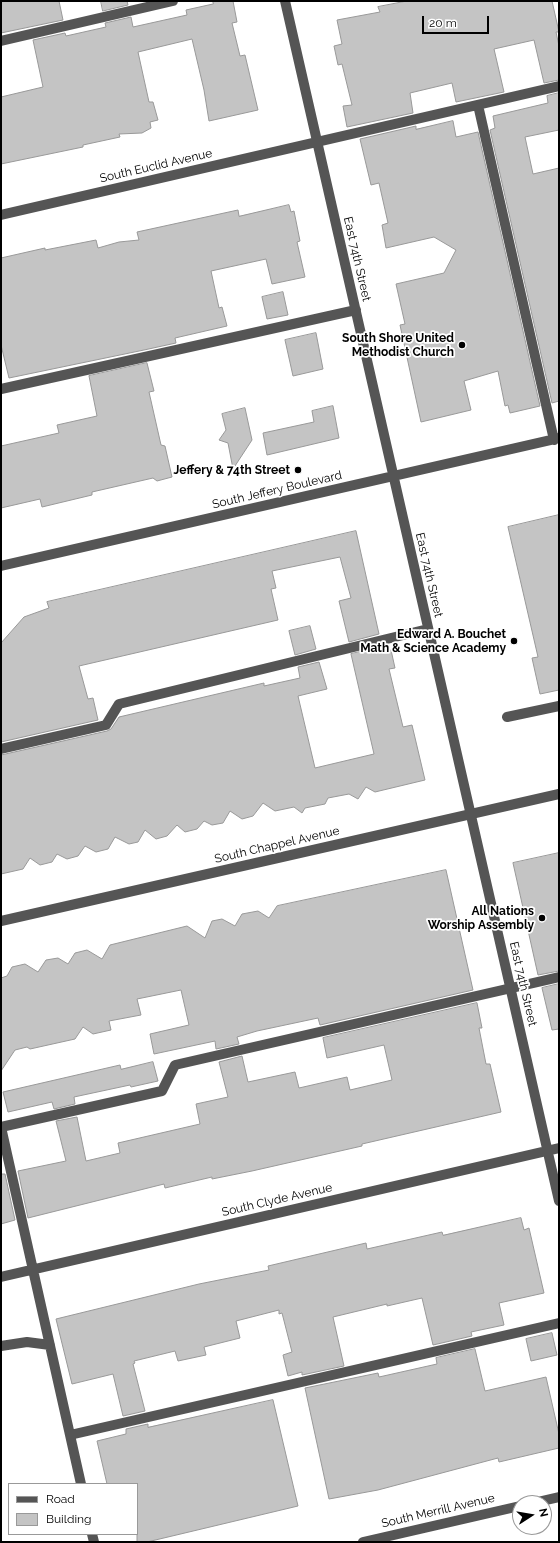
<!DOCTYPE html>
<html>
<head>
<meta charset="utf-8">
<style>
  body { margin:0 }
  #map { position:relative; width:560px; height:1543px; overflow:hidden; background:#fff; font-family:Raleway,sans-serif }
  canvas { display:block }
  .frame { position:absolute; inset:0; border:2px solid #000; pointer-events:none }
  .legend { position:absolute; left:8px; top:1483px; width:130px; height:52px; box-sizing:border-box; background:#fff; border:1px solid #999; margin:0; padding:5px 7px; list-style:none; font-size:12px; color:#000 }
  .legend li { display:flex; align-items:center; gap:8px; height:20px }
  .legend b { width:20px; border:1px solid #999 }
  .north { position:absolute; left:512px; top:1495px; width:40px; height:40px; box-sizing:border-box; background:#fff; border:1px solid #999; border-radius:50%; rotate:78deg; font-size:11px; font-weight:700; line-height:16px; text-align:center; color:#000 }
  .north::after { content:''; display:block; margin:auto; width:14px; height:18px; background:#000; clip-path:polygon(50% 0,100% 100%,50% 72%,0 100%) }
  .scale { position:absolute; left:422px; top:16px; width:67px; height:18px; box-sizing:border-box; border:2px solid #000; border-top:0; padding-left:5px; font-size:12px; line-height:14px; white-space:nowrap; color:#000; -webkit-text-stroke:3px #fff; paint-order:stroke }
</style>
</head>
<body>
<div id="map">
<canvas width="560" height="1543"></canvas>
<div class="frame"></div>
<ul class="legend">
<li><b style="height:5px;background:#555"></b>Road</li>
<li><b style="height:11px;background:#c4c4c4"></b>Building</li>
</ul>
<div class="north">N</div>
<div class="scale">20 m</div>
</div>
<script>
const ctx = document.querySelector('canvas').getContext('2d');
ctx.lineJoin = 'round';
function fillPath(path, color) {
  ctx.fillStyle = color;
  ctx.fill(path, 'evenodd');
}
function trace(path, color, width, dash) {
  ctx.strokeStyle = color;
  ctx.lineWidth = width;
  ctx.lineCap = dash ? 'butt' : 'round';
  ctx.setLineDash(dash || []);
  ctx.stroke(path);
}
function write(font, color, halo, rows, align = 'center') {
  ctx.font = font + ' Raleway,sans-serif';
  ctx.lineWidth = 3.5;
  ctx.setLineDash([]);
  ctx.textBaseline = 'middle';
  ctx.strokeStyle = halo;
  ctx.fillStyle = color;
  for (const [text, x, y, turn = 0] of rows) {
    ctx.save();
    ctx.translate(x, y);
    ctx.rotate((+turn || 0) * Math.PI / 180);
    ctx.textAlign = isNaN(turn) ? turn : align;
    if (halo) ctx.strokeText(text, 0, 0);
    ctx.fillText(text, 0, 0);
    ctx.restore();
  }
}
const building = new Path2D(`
  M 1,1 L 59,1 L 63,20 L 1,33 Z
  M 101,1 L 127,1 L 128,5 L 103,11 Z
  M 213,1 L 233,1 L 237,22 L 232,23 L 240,56 L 245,55 L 258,110 L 209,121 L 204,90 L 192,39 L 138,52 L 149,102 L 153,102 L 158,120 L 150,122 L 151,128 L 142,133 L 119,134 L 120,137 L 83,145 L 83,147 L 1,164 L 1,97 L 43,87 L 33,40 L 65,33 L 66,36 L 106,27 L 105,23 L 131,17 L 133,27 L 187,15 L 186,10 L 213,4 Z
  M 407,1 L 552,1 L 559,32 L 556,32 L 559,46 L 559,80 L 544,83 L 534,40 L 494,49 L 504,92 L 456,102 L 452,83 L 410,93 L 413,113 L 347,127 L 343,106 L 352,105 L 342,64 L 338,65 L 334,46 L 342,44 L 337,20 L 380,12 L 378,7 Z
  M 559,93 L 559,130 L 525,137 L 533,174 L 559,168 L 559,401 L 552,403 L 490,130 L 495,128 L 493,116 L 548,103 L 547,96 Z
  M 453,121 L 456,137 L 478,132 L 540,406 L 510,413 L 508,405 L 505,406 L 498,371 L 464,381 L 471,410 L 421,422 L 400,325 L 405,324 L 396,284 L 444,273 L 456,250 L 434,237 L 386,248 L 382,225 L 388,223 L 379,183 L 371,185 L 360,139 L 416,126 L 416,129 Z
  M 289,205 L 291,212 L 294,211 L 300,241 L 297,242 L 305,277 L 272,284 L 266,259 L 211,271 L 219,308 L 222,307 L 227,326 L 175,338 L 176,343 L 144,350 L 9,378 L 1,345 L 1,258 L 45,248 L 45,250 L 96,240 L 98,248 L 119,242 L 139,240 L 137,232 L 238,210 L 239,216 Z
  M 283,292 L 288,315 L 267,319 L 262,297 Z
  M 316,333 L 323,369 L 293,376 L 285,340 Z
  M 147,363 L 154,391 L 149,392 L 161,445 L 165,446 L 172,477 L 157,481 L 153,478 L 92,492 L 92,495 L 42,507 L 40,499 L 1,508 L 1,446 L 59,433 L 57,425 L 97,416 L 89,376 Z
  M 333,406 L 339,438 L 267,455 L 263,433 L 314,422 L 312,411 Z
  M 245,408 L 252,440 L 233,469 L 228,443 L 219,440 L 226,430 L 222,414 Z
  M 559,515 L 559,690 L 540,694 L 532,658 L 538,657 L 508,527 Z
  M 356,531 L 379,634 L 349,642 L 339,601 L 351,598 L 340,557 L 272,571 L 276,588 L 271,589 L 278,620 L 79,666 L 88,699 L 93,698 L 98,720 L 1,742 L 1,643 L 24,617 L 49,608 L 47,602 Z
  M 310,626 L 316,649 L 295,655 L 289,631 Z
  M 382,647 L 383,652 L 391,650 L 395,668 L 389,669 L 403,727 L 412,725 L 425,780 L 375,792 L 366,787 L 358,799 L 349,794 L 328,798 L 325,804 L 305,808 L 302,813 L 294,807 L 275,811 L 263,803 L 253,816 L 242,819 L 230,811 L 223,823 L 212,825 L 204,821 L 197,829 L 185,832 L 177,825 L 167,836 L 156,839 L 145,830 L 138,842 L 129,844 L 115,837 L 108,849 L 96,852 L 85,846 L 78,856 L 67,859 L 57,854 L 52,862 L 40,865 L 30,858 L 23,869 L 1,874 L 1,755 L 107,731 L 111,729 L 119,717 L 264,683 L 264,686 L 300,678 L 298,667 L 319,662 L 327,689 L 298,696 L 315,768 L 374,754 L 351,654 Z
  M 559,853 L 559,971 L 538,975 L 513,863 Z
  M 446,870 L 473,990 L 320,1025 L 318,1018 L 257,1031 L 237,1037 L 239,1044 L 216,1049 L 215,1041 L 154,1054 L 150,1034 L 189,1025 L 181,990 L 137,999 L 141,1015 L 109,1021 L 111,1030 L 93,1034 L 83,1027 L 75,1039 L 30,1049 L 27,1047 L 15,1050 L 1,1071 L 1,978 L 7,976 L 12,967 L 25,964 L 38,972 L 46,960 L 58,958 L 68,964 L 75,953 L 87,950 L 102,959 L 110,945 L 187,926 L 205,938 L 212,921 L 222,919 L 235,926 L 242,914 L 258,911 L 269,918 L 277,906 Z
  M 559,984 L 559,1029 L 552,1030 L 542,988 Z
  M 477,1003 L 482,1028 L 479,1028 L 486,1064 L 490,1064 L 501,1112 L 362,1144 L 362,1146 L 252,1171 L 212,1179 L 212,1177 L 165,1188 L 164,1184 L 28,1218 L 18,1171 L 66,1161 L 56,1121 L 77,1117 L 86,1161 L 120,1153 L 118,1143 L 200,1124 L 196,1104 L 228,1097 L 219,1062 L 242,1056 L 248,1082 L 295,1072 L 299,1088 L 347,1077 L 350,1090 L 392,1080 L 384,1045 L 327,1058 L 323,1038 Z
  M 153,1062 L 158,1081 L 131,1087 L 130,1085 L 74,1097 L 75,1104 L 54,1109 L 52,1102 L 8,1112 L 3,1092 L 120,1065 L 121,1069 Z
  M 1,1174 L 5,1174 L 15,1220 L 1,1224 Z
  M 521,1218 L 524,1230 L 529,1228 L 544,1293 L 499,1303 L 504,1325 L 471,1332 L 472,1336 L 433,1345 L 422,1298 L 387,1306 L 387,1304 L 333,1317 L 344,1366 L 302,1375 L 302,1372 L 288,1376 L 283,1355 L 292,1352 L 282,1313 L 279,1314 L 279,1310 L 236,1321 L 240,1338 L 204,1347 L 206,1355 L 178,1361 L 175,1351 L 134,1361 L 135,1363 L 133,1364 L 145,1411 L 123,1416 L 113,1374 L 72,1384 L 56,1319 L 199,1284 L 269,1270 L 268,1266 L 366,1243 L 367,1249 L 442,1232 L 443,1235 Z
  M 552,1333 L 557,1355 L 531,1361 L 526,1339 Z
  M 475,1349 L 485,1391 L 546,1377 L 559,1434 L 559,1448 L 499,1462 L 498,1458 L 378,1490 L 329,1499 L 305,1388 L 378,1373 L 379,1377 L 437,1364 L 436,1358 Z
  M 273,1400 L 298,1506 L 147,1542 L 137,1542 L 137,1484 L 107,1484 L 97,1441 L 126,1434 L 126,1429 L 148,1424 L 148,1427 Z`);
const minor = new Path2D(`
  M 285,1 L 559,1201
  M 1,41 L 173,1
  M 478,105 L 554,440
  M 1,215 L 559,86
  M 1,389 L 356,310
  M 1,566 L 559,438
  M 507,717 L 559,706
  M 1,749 L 106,725 L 119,704 L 428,629
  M 1,921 L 559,794
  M 1,1127 L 162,1091 L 175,1065 L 559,977
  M 1,1127 L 81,1484
  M 1,1277 L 559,1148
  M 1,1346 L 27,1342 L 50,1345
  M 70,1435 L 559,1323
  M 533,1503 L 559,1497
  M 92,1534 L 94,1542
  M 363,1542 L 520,1506`);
const markers = [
  [462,345,4,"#000"],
  [298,470,4,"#000"],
  [514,641,4,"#000"],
  [542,918,4,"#000"]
];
const streetNames = [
  ["South Euclid Avenue",156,166,-13],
  ["East 74th Street",357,259,77],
  ["South Jeffery Boulevard",277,490,-13],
  ["East 74th Street",429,575,77],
  ["South Chappel Avenue",277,845,-13],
  ["East 74th Street",523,984,77],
  ["South Clyde Avenue",277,1200,-13],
  ["South Merrill Avenue",438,1511,-13]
];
const poiNames = [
  ["South Shore United",454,338],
  ["Methodist Church",454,352],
  ["Jeffery & 74th Street",290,470],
  ["Edward A. Bouchet",506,634],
  ["Math & Science Academy",506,648],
  ["All Nations",534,911],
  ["Worship Assembly",534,925]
];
fillPath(building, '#c4c4c4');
trace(building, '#999', 1);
trace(minor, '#555', 10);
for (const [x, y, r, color] of markers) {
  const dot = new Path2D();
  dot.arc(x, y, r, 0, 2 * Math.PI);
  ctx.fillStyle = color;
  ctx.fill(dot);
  trace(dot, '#fff', 1.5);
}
write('12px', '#000', '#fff', streetNames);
write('bold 12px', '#000', '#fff', poiNames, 'right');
</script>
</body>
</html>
